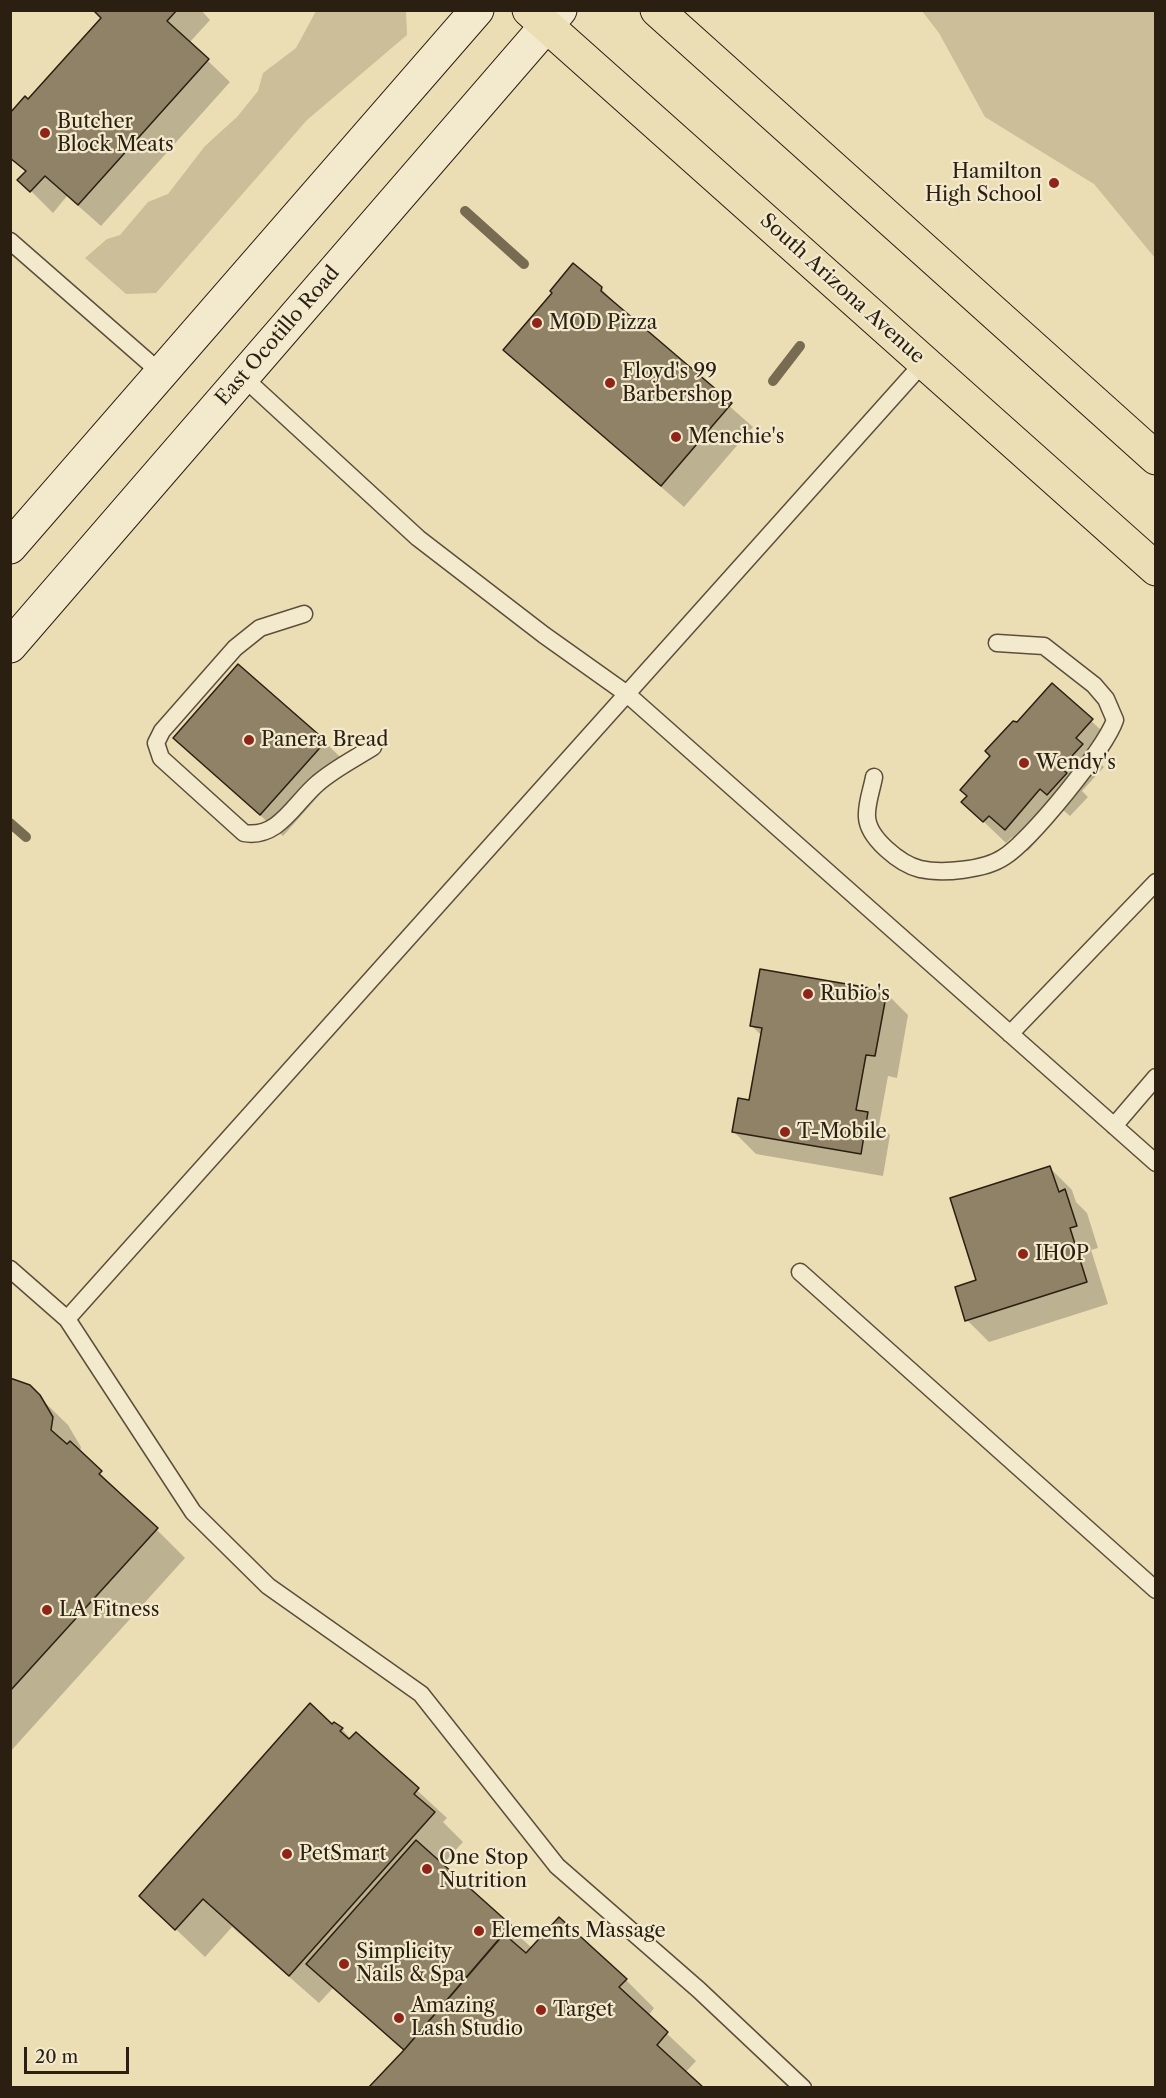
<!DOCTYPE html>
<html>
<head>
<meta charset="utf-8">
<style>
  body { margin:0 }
  #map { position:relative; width:1166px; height:2098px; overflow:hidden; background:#ecdeb4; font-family:"Libre Caslon Text",serif }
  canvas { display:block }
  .frame { position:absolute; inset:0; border:12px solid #2b1f12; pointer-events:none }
  .scale { position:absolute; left:24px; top:2047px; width:105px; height:27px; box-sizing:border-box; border:3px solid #2b1f12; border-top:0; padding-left:8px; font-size:18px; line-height:21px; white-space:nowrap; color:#2b1f12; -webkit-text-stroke:4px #f3eace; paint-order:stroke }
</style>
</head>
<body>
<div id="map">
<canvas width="1166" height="2098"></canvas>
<div class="frame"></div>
<div class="scale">20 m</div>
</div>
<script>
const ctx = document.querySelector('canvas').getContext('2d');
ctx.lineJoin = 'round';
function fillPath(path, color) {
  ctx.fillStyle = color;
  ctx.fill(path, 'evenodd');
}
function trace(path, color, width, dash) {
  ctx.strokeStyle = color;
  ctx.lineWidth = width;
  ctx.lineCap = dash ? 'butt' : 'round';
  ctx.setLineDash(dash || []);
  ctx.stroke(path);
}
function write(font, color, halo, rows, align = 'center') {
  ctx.font = font + ' "Libre Caslon Text",serif';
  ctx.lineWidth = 4.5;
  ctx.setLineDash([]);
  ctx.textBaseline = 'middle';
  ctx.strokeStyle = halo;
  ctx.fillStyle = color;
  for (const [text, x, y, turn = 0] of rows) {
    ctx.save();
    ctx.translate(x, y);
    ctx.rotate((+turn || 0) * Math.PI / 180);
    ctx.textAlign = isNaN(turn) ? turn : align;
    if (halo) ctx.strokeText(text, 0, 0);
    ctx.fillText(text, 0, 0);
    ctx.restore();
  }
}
const green = new Path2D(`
  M 316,11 L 406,11 L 407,35 L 307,120 L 156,293 L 126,294 L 85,258 L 107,239 L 120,235 L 148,202 L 168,194 L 205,146 L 237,117 L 258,91 L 263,73 L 296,48 Z
  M 922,11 L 1155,11 L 1155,258 L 1094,184 L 985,117 L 939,33 Z`);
const shadow = new Path2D(`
  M 95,10 L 201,10 L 210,20 L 189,43 L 230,82 L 101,226 L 67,196 L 53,213 L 20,180 L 26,172 L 10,158 L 29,101 L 103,19 Z
  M 601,288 L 623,312 L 753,427 L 684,507 L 505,350 L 554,294 Z
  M 1052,685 L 1114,742 L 1097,761 L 1104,767 L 1082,791 L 1088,797 L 1070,816 L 1063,810 L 1028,851 L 1012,837 L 1006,843 L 963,802 L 1017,724 Z
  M 175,738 L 325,742 L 347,764 L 283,836 Z
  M 886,993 L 908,1015 L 897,1078 L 888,1076 L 879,1125 L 890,1135 L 883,1176 L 756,1154 L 734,1132 L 751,1102 L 762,1036 L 752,1026 Z
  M 1050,1168 L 1072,1190 L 1076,1202 L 1087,1213 L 1098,1248 L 1091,1250 L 1108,1304 L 989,1342 L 967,1320 L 978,1281 Z
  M 10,1379 L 29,1387 L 68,1425 L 81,1447 L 80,1453 L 185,1558 L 10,1752 Z
  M 333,1726 L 342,1729 L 351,1739 L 356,1734 L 447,1818 L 443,1822 L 463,1842 L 442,1865 L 532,1948 L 626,1980 L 654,2008 L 648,2016 L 696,2061 L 685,2073 L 405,2052 L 333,1988 L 319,2003 L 232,1927 L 205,1957 L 141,1896 Z`);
const stream = new Path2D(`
  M 465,211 L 524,264
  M 773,381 L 800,346
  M 10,823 L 26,837`);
const building = new Path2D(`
  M 93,10 L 177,10 L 167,21 L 209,59 L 78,205 L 45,176 L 30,192 L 17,180 L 26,171 L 10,158 L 10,113 L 25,96 L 28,99 L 101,18 Z
  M 573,263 L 602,287 L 601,291 L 732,403 L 661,486 L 503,350 L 552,293 L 550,291 Z
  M 238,664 L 326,741 L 260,815 L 173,738 Z
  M 1052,683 L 1093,719 L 1076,738 L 1083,744 L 1061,768 L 1067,773 L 1047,795 L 1040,789 L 1005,830 L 989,816 L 983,822 L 961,802 L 967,796 L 960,790 L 990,756 L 985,751 L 1013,721 L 1017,722 Z
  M 760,969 L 887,991 L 875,1056 L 866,1055 L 856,1110 L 868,1112 L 861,1154 L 732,1132 L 738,1098 L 749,1100 L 762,1028 L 750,1026 Z
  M 1050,1166 L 1059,1192 L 1065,1189 L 1077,1226 L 1070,1228 L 1087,1282 L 965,1321 L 955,1287 L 976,1280 L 950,1198 Z
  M 10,1378 L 30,1385 L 40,1395 L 53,1417 L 51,1430 L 67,1444 L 70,1441 L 102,1471 L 99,1474 L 158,1528 L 10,1691 Z
  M 310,1703 L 332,1724 L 334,1722 L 343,1728 L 340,1731 L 349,1739 L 356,1732 L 419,1788 L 414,1794 L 435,1812 L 289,1976 L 203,1899 L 175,1930 L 139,1896 Z
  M 416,1840 L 511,1925 L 404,2050 L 306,1964 Z
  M 559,1917 L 627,1979 L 619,1987 L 668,2032 L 657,2045 L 704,2088 L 368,2088 L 404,2050 L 504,1934 L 526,1953 Z`);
const service = new Path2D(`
  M 10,241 L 161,373
  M 243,377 L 418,538 L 544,635 L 627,694 L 1156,1163
  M 304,614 L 260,628 L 235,648 L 162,731 L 156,743 L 161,758 L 244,833 C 279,839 295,802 318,783 C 334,769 354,759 373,747
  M 874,777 C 872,789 866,804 867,817 C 868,838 900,864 920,869 C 942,874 985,870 1004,857 C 1031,840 1105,749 1115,720 L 1106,699 L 1094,685 L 1044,646 L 997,643
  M 1010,1034 L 1156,882
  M 1114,1126 L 1156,1077
  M 10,1269 L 67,1319 L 193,1512 L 268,1586 L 421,1694 L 557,1866 L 699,1990 L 803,2088
  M 800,1272 L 1156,1590
  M 67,1319 L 924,362`);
const secondary = new Path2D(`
  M 10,547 L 477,10
  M 10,646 L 560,10`);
const primary = new Path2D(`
  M 529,10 L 1156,569
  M 657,10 L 1156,458`);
const markers = [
  [45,133,6,"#8f2418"],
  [1054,183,6,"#8f2418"],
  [537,323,6,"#8f2418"],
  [610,383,6,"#8f2418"],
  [676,437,6,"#8f2418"],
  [249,740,6,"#8f2418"],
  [1024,763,6,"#8f2418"],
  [808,994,6,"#8f2418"],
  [785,1132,6,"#8f2418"],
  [1023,1254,6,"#8f2418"],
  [47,1610,6,"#8f2418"],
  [287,1854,6,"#8f2418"],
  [427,1869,6,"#8f2418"],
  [479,1931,6,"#8f2418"],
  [344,1964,6,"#8f2418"],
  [541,2010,6,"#8f2418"],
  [399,2018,6,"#8f2418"]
];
const poiNames = [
  ["Butcher",57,122],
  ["Block Meats",57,145],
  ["Hamilton",1042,172,"right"],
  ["High School",1042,195,"right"],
  ["MOD Pizza",549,323],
  ["Floyd's 99",622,372],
  ["Barbershop",622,395],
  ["Menchie's",688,437],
  ["Panera Bread",261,740],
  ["Wendy's",1036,763],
  ["Rubio's",820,994],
  ["T-Mobile",797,1132],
  ["IHOP",1035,1254],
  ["LA Fitness",59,1610],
  ["PetSmart",299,1854],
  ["One Stop",439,1858],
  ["Nutrition",439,1881],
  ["Elements Massage",491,1931],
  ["Simplicity",356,1952],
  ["Nails & Spa",356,1975],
  ["Amazing",411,2006],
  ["Lash Studio",411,2029],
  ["Target",553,2010]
];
const streetNames = [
  ["South Arizona Avenue",842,289,42],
  ["East Ocotillo Road",278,336,-49]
];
fillPath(green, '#cbbe98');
fillPath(shadow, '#0003');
trace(stream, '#776b52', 10);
fillPath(building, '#8f8266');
trace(building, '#2b1f12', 1.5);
trace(service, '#5b4f3a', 19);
trace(secondary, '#2b1f12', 35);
trace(primary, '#2b1f12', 35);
trace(service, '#f3eace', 16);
trace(secondary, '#f3eace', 33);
trace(primary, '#ecdeb4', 33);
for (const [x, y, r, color] of markers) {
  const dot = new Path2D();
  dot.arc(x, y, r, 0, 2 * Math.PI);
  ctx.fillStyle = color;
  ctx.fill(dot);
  trace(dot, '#f3eace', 2);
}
write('20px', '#2b1f12', '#f3eace', poiNames, 'left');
write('20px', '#2b1f12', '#f3eace', streetNames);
</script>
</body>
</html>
